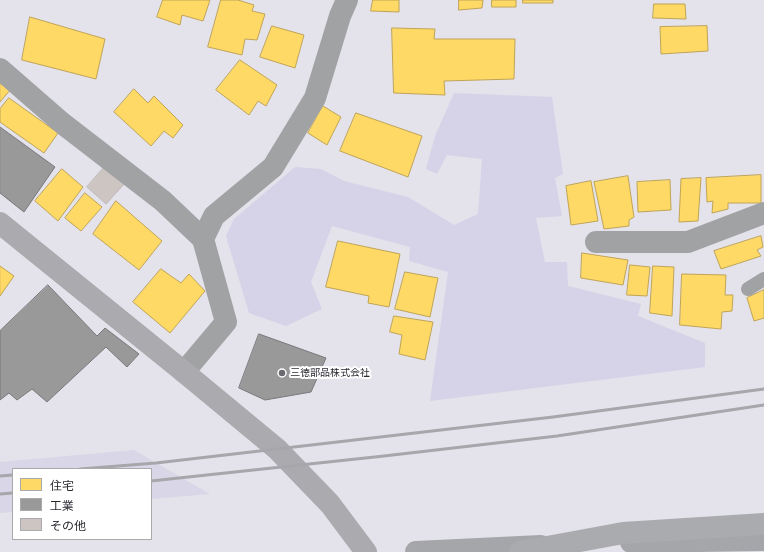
<!DOCTYPE html>
<html>
<head>
<meta charset="utf-8">
<style>
  body { margin:0 }
  #map { position:relative; width:764px; height:552px; overflow:hidden; background:#e4e2eb; font-family:"PT Sans Narrow","Noto Sans JP",sans-serif }
  canvas { display:block }
  .legend { position:absolute; left:12px; top:468px; width:140px; height:72px; box-sizing:border-box; background:#fff; border:1px solid #aaa9ac; margin:0; padding:5px 7px; list-style:none; font-size:12px; color:#2b2930 }
  .legend li { display:flex; align-items:center; gap:8px; height:20px }
  .legend b { width:20px; border:1px solid #aaa9ac }
</style>
</head>
<body>
<div id="map">
<canvas width="764" height="552"></canvas>
<ul class="legend">
<li><b style="height:11px;background:#ffd966"></b>住宅</li>
<li><b style="height:11px;background:#999"></b>工業</li>
<li><b style="height:11px;background:#cdc5c1"></b>その他</li>
</ul>
</div>
<script>
const ctx = document.querySelector('canvas').getContext('2d');
ctx.lineJoin = 'round';
function fillPath(path, color) {
  ctx.fillStyle = color;
  ctx.fill(path, 'evenodd');
}
function trace(path, color, width, dash) {
  ctx.strokeStyle = color;
  ctx.lineWidth = width;
  ctx.lineCap = dash ? 'butt' : 'round';
  ctx.setLineDash(dash || []);
  ctx.stroke(path);
}
function write(font, color, halo, rows, align = 'center') {
  ctx.font = font + ' "PT Sans Narrow","Noto Sans JP",sans-serif';
  ctx.lineWidth = 4;
  ctx.setLineDash([]);
  ctx.textBaseline = 'middle';
  ctx.strokeStyle = halo;
  ctx.fillStyle = color;
  for (const [text, x, y, turn = 0] of rows) {
    ctx.save();
    ctx.translate(x, y);
    ctx.rotate((+turn || 0) * Math.PI / 180);
    ctx.textAlign = isNaN(turn) ? turn : align;
    if (halo) ctx.strokeText(text, 0, 0);
    ctx.fillText(text, 0, 0);
    ctx.restore();
  }
}
const built = new Path2D(`
  M 134,450 L 210,494 L 151,499 L 151,469 L 13,469 L 13,512 L 0,513 L 0,462 Z`);
const green = new Path2D(`
  M 454,93 L 552,97 L 563,174 L 555,178 L 562,216 L 536,218 L 545,262 L 567,262 L 568,286 L 641,304 L 638,316 L 705,343 L 705,367 L 430,401 L 448,272 L 409,261 L 410,247 L 332,226 L 311,282 L 322,309 L 286,326 L 249,313 L 226,236 L 234,219 L 295,167 L 321,169 L 344,181 L 408,197 L 454,225 L 478,214 L 482,159 L 447,155 L 437,174 L 426,169 L 435,136 Z`);
const homes = new Path2D(`
  M 163,0 L 210,0 L 203,21 L 182,15 L 180,25 L 157,17 Z
  M 221,0 L 238,0 L 254,5 L 252,11 L 265,14 L 257,40 L 245,39 L 242,55 L 208,47 Z
  M 373,0 L 399,0 L 399,12 L 371,11 Z
  M 459,0 L 483,0 L 482,8 L 459,10 Z
  M 492,0 L 516,0 L 516,7 L 492,7 Z
  M 523,0 L 553,0 L 553,3 L 523,3 Z
  M 654,4 L 685,4 L 686,19 L 653,18 Z
  M 30,17 L 105,39 L 96,79 L 22,60 Z
  M 272,26 L 304,35 L 295,68 L 260,57 Z
  M 707,26 L 708,51 L 661,54 L 660,27 Z
  M 392,28 L 435,29 L 434,39 L 515,39 L 514,79 L 444,81 L 445,95 L 394,93 Z
  M 240,60 L 277,85 L 266,106 L 258,101 L 249,115 L 216,90 Z
  M 0,79 L 11,89 L 0,102 Z
  M 134,89 L 148,103 L 154,96 L 183,125 L 173,138 L 164,131 L 151,146 L 114,112 Z
  M 9,98 L 58,133 L 44,153 L 0,122 L 0,109 Z
  M 323,106 L 341,117 L 327,145 L 308,133 Z
  M 356,113 L 422,136 L 408,177 L 340,151 Z
  M 62,169 L 83,187 L 58,221 L 35,201 Z
  M 761,175 L 761,203 L 728,203 L 728,209 L 712,213 L 713,201 L 707,202 L 706,178 Z
  M 628,176 L 634,217 L 629,220 L 629,226 L 604,229 L 594,182 Z
  M 701,178 L 698,221 L 679,222 L 681,179 Z
  M 670,180 L 671,210 L 638,212 L 637,182 Z
  M 591,181 L 598,221 L 571,225 L 566,186 Z
  M 85,193 L 102,207 L 81,231 L 65,218 Z
  M 116,201 L 162,241 L 139,270 L 93,234 Z
  M 761,236 L 763,247 L 757,250 L 761,256 L 721,269 L 714,251 Z
  M 338,241 L 400,254 L 389,307 L 368,303 L 369,296 L 326,287 Z
  M 582,253 L 628,260 L 623,285 L 581,278 Z
  M 630,265 L 650,267 L 647,296 L 627,295 Z
  M 0,266 L 14,276 L 0,296 Z
  M 653,266 L 674,267 L 672,316 L 650,313 Z
  M 161,269 L 181,283 L 189,274 L 205,291 L 170,333 L 133,302 Z
  M 405,272 L 438,278 L 430,317 L 395,309 Z
  M 682,274 L 726,275 L 725,295 L 733,295 L 732,311 L 722,312 L 721,329 L 680,325 Z
  M 764,290 L 764,318 L 754,321 L 747,298 Z
  M 394,316 L 433,322 L 425,360 L 399,354 L 402,335 L 390,332 Z`);
const industry = new Path2D(`
  M 0,127 L 55,167 L 24,212 L 0,193 Z
  M 48,285 L 97,336 L 105,328 L 139,354 L 127,367 L 106,347 L 47,402 L 32,389 L 17,400 L 9,393 L 0,400 L 0,331 Z
  M 259,334 L 326,358 L 311,392 L 265,400 L 239,388 Z`);
const building = new Path2D(`
  M 106,165 L 126,182 L 106,204 L 87,187 Z`);
const lane = new Path2D(`
  M 748,289 L 764,279`);
const street = new Path2D(`
  M 0,69 L 62,123 L 163,201 L 203,239
  M 596,242 L 688,242 L 764,213
  M 184,372 L 226,322 L 203,239 L 214,216 L 273,167 L 315,98 L 340,16 L 347,0`);
const secondary = new Path2D(`
  M 0,223 L 184,372 L 277,449 L 330,504 L 366,552`);
const primary = new Path2D(`
  M 631,542 L 764,540
  M 416,552 L 541,546`);
const highway = new Path2D(`
  M 520,552 L 623,533 L 764,524`);
const rail = new Path2D(`
  M 80,469 L 156,463 L 553,417 L 764,389
  M 0,476 L 13,475
  M 151,481 L 384,456 L 557,436 L 764,405
  M 0,494 L 13,493`);
const markers = [
  [282,373,4,"#6c6a71"]
];
const poiNames = [
  ["三徳部品株式会社",290,373]
];
fillPath(built, '#d9d6e7');
fillPath(green, '#d6d2e8');
fillPath(homes, '#ffd966');
trace(homes, '#bfa456', 1);
fillPath(industry, '#999');
trace(industry, '#78777a', 1);
fillPath(building, '#cdc5c1');
trace(building, '#bcb9bb', 1);
trace(lane, '#a1a2a4', 14);
trace(street, '#a1a2a4', 22);
trace(secondary, '#ababaf', 22);
trace(primary, '#a4a6a9', 22);
trace(highway, '#aaabaf', 22);
trace(rail, '#a8a6ab', 3);
for (const [x, y, r, color] of markers) {
  const dot = new Path2D();
  dot.arc(x, y, r, 0, 2 * Math.PI);
  ctx.fillStyle = color;
  ctx.fill(dot);
  trace(dot, '#fff', 1.5);
}
write('10px', '#2b2930', '#fff', poiNames, 'left');
</script>
</body>
</html>
